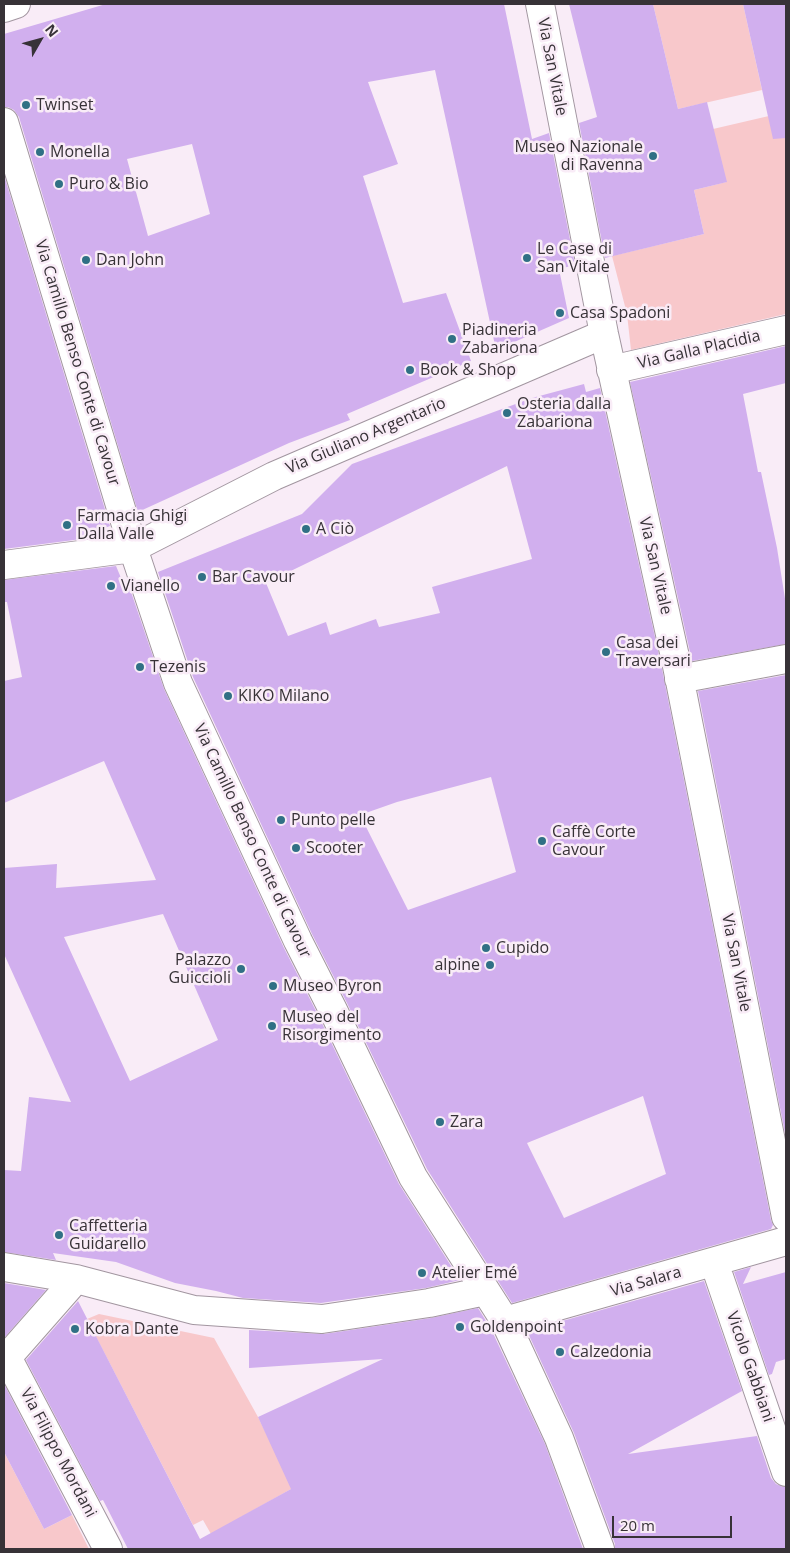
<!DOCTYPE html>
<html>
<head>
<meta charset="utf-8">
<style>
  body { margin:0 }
  #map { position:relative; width:790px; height:1553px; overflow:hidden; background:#f9ecf7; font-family:"Open Sans",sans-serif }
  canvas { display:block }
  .frame { position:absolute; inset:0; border:5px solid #373237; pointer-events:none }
  .north { position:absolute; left:15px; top:15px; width:50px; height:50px; -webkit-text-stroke:4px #f9ecf7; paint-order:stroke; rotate:52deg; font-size:14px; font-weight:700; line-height:20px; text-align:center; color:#373237 }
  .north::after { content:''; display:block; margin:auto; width:18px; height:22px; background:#373237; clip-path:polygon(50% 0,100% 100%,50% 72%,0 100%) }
  .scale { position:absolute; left:612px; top:1516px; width:120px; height:22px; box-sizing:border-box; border:2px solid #373237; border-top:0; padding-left:6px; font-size:15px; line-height:18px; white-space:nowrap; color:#373237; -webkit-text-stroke:4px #f9ecf7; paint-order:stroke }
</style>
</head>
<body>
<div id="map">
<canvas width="790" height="1553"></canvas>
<div class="frame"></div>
<div class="north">N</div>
<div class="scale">20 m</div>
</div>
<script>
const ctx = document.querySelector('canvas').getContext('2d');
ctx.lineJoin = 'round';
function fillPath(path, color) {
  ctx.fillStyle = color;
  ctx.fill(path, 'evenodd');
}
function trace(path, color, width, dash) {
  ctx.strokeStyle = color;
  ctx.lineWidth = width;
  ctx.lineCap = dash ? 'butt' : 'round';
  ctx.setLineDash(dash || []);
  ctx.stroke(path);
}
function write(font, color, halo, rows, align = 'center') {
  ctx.font = font + ' "Open Sans",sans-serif';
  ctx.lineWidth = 5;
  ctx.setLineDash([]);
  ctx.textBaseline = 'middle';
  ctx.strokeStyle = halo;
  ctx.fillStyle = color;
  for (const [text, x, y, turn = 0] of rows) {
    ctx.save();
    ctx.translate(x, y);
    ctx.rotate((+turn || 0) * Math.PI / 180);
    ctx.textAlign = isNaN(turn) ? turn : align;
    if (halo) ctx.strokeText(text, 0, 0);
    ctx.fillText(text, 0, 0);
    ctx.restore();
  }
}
const green = new Path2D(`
  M 653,4 L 743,4 L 762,90 L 678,109 Z
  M 786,112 L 786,314 L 631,350 L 627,314 L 612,256 L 704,234 L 694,190 L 726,182 L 713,129 Z
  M 99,1314 L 214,1338 L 258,1417 L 272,1445 L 373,1443 L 211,1534 L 203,1520 L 193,1525 L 87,1319 Z
  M 4,1452 L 44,1529 L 72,1515 L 89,1549 L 4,1549 Z`);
const building = new Path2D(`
  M 106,4 L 504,4 L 532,139 L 549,133 L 575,265 L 559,269 L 569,318 L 496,350 L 435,70 L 368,82 L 398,164 L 363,176 L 403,303 L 446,293 L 471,361 L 347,414 L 350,420 L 289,443 L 138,512 L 19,117 L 14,110 L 8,107 L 4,107 L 4,34 ZM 192,144 L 210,214 L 148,236 L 127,159 Z
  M 569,4 L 653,4 L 678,109 L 707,102 L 727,182 L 694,190 L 704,234 L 605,258 L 579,123 L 597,117 Z
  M 743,4 L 786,4 L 786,138 L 773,139 Z
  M 4,175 L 110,526 L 102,529 L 105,536 L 4,549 Z
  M 786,346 L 786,383 L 743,394 L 758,472 L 761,472 L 777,548 L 786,605 L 786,644 L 692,661 L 630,382 Z
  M 584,384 L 586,392 L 600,388 L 662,669 L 771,1220 L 773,1225 L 771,1229 L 512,1303 L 427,1169 L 347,1003 L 312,934 L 193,677 L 158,572 L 302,514 L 352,464 L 532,398 ZM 507,466 L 532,559 L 432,587 L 440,613 L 379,627 L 376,619 L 330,635 L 326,622 L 288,636 L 266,583 ZM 491,777 L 516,872 L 408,910 L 360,815 L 397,802 ZM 643,1096 L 666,1174 L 564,1218 L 527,1143 Z
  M 116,566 L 124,585 L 128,583 L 164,689 L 284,948 L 319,1017 L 399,1184 L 460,1280 L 426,1288 L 321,1303 L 243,1298 L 216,1291 L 175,1283 L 116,1262 L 53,1253 L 56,1260 L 4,1252 L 4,1170 L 21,1171 L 29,1097 L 71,1102 L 4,954 L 4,868 L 57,864 L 56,888 L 156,880 L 104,761 L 4,803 L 4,681 L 22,677 L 7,602 L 4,602 L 4,580 ZM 163,914 L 218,1040 L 130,1081 L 64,937 Z
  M 786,675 L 786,1138 L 698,691 Z
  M 751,1267 L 743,1284 L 786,1272 L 786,1359 L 776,1362 L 772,1374 L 769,1375 L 734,1272 Z
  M 704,1281 L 742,1391 L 628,1454 L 757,1436 L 771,1478 L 776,1484 L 783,1487 L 786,1487 L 786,1549 L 615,1549 L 615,1544 L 574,1433 L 527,1331 Z
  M 4,1283 L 46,1290 L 4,1338 Z
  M 78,1301 L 200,1539 L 291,1489 L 258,1417 L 383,1359 L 249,1368 L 249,1330 L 324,1334 L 431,1318 L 478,1308 L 491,1329 L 545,1444 L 583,1549 L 128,1549 L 103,1500 L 100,1501 L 26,1360 Z
  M 4,1384 L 72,1515 L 44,1529 L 4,1452 Z`);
const minor = new Path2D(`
  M 540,4 L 604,334 L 677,666 L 786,1217
  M 4,8 L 16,4
  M 4,122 L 133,548 L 178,683 L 298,941 L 333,1010 L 413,1177 L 505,1321 L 559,1438 L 600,1549
  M 611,370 L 786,330
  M 4,565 L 133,548 L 274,476 L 604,334
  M 679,679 L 786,659
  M 714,1262 L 786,1472
  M 4,1267 L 76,1279 L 194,1310 L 322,1319 L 429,1303 L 485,1291
  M 505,1321 L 786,1241
  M 7,1357 L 108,1549
  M 4,1361 L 76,1279`);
const markers = [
  [26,105,5,"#307085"],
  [40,152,5,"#307085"],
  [653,156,5,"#307085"],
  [59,184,5,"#307085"],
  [527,258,5,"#307085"],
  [86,260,5,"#307085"],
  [560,313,5,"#307085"],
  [452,339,5,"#307085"],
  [410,370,5,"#307085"],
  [507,413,5,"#307085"],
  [67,525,5,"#307085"],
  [306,529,5,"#307085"],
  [202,577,5,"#307085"],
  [111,586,5,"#307085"],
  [606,652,5,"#307085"],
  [140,667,5,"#307085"],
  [228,696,5,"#307085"],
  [281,820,5,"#307085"],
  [542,841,5,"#307085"],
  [296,848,5,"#307085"],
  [486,948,5,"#307085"],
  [490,965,5,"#307085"],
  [241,969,5,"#307085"],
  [273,986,5,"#307085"],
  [272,1026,5,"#307085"],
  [440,1122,5,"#307085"],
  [59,1235,5,"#307085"],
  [422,1273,5,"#307085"],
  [460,1327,5,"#307085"],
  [75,1329,5,"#307085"],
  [560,1352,5,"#307085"]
];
const streetNames = [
  ["Via San Vitale",552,67,79],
  ["Via Galla Placidia",699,350,-13],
  ["Via Camillo Benso Conte di Cavour",77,363,73],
  ["Via Giuliano Argentario",366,436,-23],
  ["Via San Vitale",655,566,77],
  ["Via Camillo Benso Conte di Cavour",252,841,65],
  ["Via San Vitale",736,963,79],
  ["Via Salara",646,1282,-16],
  ["Vicolo Gabbiani",750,1367,71],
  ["Via Filippo Mordani",58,1453,62]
];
const poiNames = [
  ["Twinset",36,105],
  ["Museo Nazionale",643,147,"right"],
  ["di Ravenna",643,165,"right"],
  ["Monella",50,152],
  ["Puro & Bio",69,184],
  ["Le Case di",537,249],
  ["San Vitale",537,267],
  ["Dan John",96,260],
  ["Casa Spadoni",570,313],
  ["Piadineria",462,330],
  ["Zabariona",462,348],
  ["Book & Shop",420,370],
  ["Osteria dalla",517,404],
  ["Zabariona",517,422],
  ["Farmacia Ghigi",77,516],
  ["Dalla Valle",77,534],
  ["A Ciò",316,529],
  ["Bar Cavour",212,577],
  ["Vianello",121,586],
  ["Casa dei",616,643],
  ["Traversari",616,661],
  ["Tezenis",150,667],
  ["KIKO Milano",238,696],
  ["Punto pelle",291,820],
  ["Caffè Corte",552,832],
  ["Cavour",552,850],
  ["Scooter",306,848],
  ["Cupido",496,948],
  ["Palazzo",231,960,"right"],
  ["Guiccioli",231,978,"right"],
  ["alpine",480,965,"right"],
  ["Museo Byron",283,986],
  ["Museo del",282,1017],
  ["Risorgimento",282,1035],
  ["Zara",450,1122],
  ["Caffetteria",69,1226],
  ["Guidarello",69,1244],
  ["Atelier Emé",432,1273],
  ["Goldenpoint",470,1327],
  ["Kobra Dante",85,1329],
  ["Calzedonia",570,1352]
];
fillPath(green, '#f8c8cb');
fillPath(building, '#d1afee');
trace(minor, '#a296a0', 30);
trace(minor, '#fff', 28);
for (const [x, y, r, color] of markers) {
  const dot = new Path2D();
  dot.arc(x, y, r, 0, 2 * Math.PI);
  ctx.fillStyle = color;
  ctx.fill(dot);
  trace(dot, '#f9ecf7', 2);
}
write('16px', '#373237', '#f9ecf7', streetNames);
write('16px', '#373237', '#f9ecf7', poiNames, 'left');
</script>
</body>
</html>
